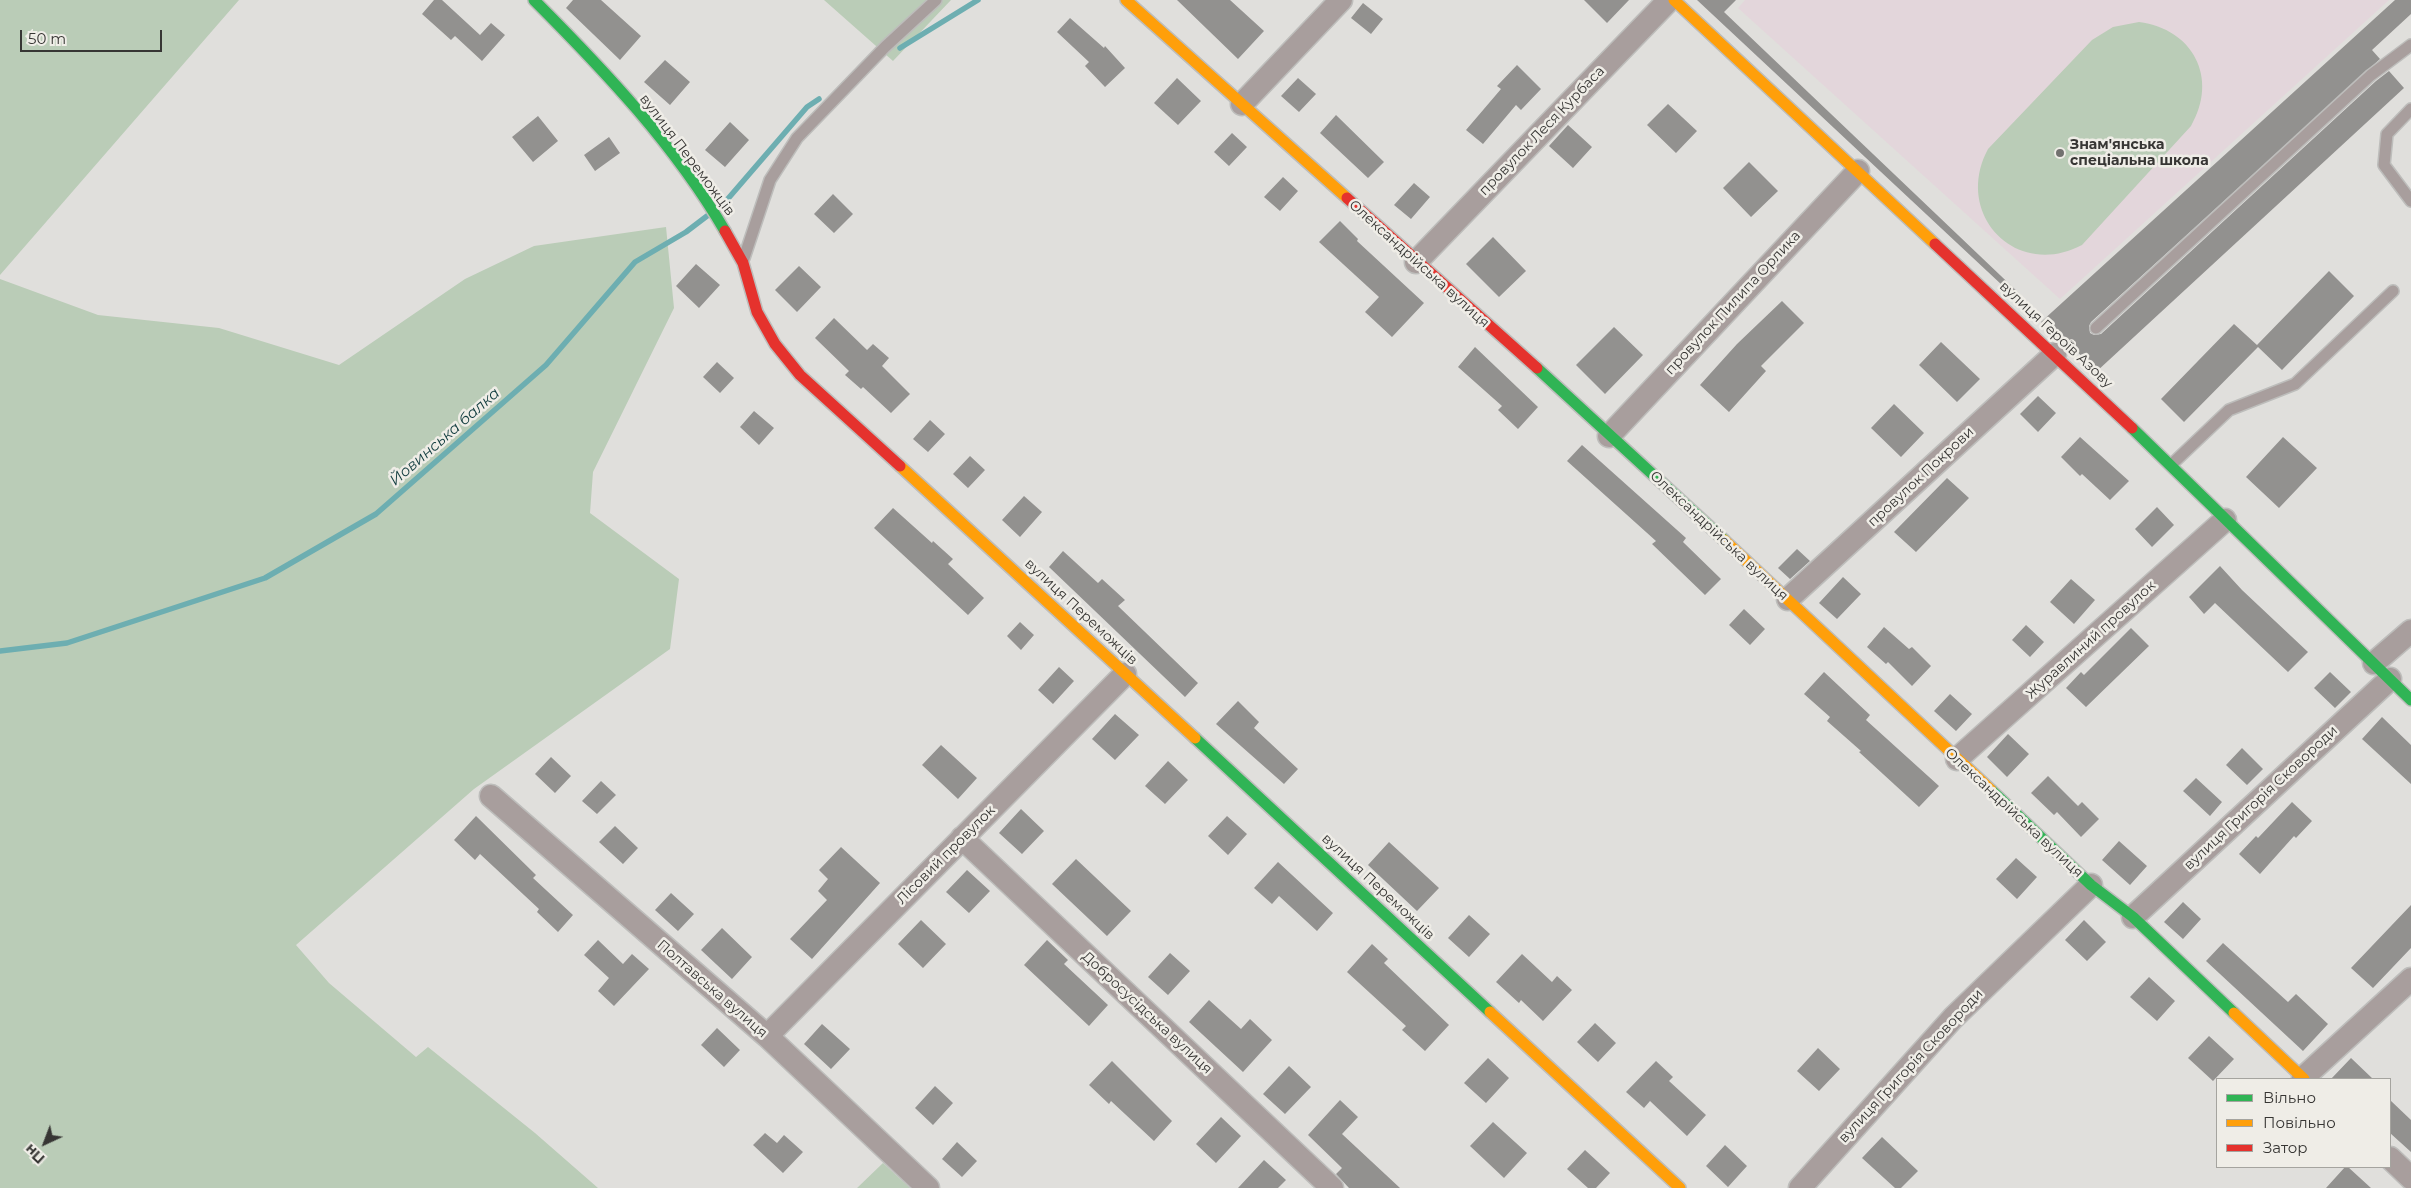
<!DOCTYPE html>
<html>
<head>
<meta charset="utf-8">
<style>
  body { margin:0 }
  #map { position:relative; width:2411px; height:1188px; overflow:hidden; background:#e0dfdc; font-family:Montserrat,sans-serif }
  canvas { display:block }
  .legend { position:absolute; left:2216px; top:1078px; width:175px; height:90px; box-sizing:border-box; background:#efede7; border:1px solid #a5a49f; margin:0; padding:6px 9px; list-style:none; font-size:15px; color:#373634 }
  .legend li { display:flex; align-items:center; gap:10px; height:25px }
  .legend b { width:25px; border:1px solid #a5a49f }
  .north { position:absolute; left:20px; top:1118px; width:50px; height:50px; -webkit-text-stroke:4px #efede7; paint-order:stroke; rotate:223deg; font-size:14px; font-weight:700; line-height:20px; text-align:center; color:#373634 }
  .north::after { content:''; display:block; margin:auto; width:18px; height:22px; background:#373634; clip-path:polygon(50% 0,100% 100%,50% 72%,0 100%) }
  .scale { position:absolute; left:20px; top:30px; width:142px; height:22px; box-sizing:border-box; border:2px solid #373634; border-top:0; padding-left:6px; font-size:15px; line-height:18px; white-space:nowrap; color:#373634; -webkit-text-stroke:4px #efede7; paint-order:stroke }
</style>
</head>
<body>
<div id="map">
<canvas width="2411" height="1188"></canvas>
<ul class="legend">
<li><b style="height:6px;background:#30b455"></b>Вільно</li>
<li><b style="height:6px;background:#ff9f0a"></b>Повільно</li>
<li><b style="height:6px;background:#e5322d"></b>Затор</li>
</ul>
<div class="north">Пн</div>
<div class="scale">50 m</div>
</div>
<script>
const ctx = document.querySelector('canvas').getContext('2d');
ctx.lineJoin = 'round';
function fillPath(path, color) {
  ctx.fillStyle = color;
  ctx.fill(path, 'evenodd');
}
function trace(path, color, width, dash) {
  ctx.strokeStyle = color;
  ctx.lineWidth = width;
  ctx.lineCap = dash ? 'butt' : 'round';
  ctx.setLineDash(dash || []);
  ctx.stroke(path);
}
function write(font, color, halo, rows, align = 'center') {
  ctx.font = font + ' Montserrat,sans-serif';
  ctx.lineWidth = 5;
  ctx.setLineDash([]);
  ctx.textBaseline = 'middle';
  ctx.strokeStyle = halo;
  ctx.fillStyle = color;
  for (const [text, x, y, turn = 0] of rows) {
    ctx.save();
    ctx.translate(x, y);
    ctx.rotate((+turn || 0) * Math.PI / 180);
    ctx.textAlign = isNaN(turn) ? turn : align;
    if (halo) ctx.strokeText(text, 0, 0);
    ctx.fillText(text, 0, 0);
    ctx.restore();
  }
}
const education = new Path2D(`
  M 1745,0 L 2389,0 L 2060,299 L 1738,8 Z`);
const green = new Path2D(`
  M 0,0 L 239,0 L 0,275 Z
  M 824,0 L 951,0 L 893,61 Z
  M 2139,22 C 2193,29 2219,78 2191,126 L 2082,245 C 2016,280 1953,214 1988,149 L 2092,40 L 2113,27 Z
  M 666,227 L 674,308 L 593,472 L 590,513 L 679,579 L 670,649 L 474,789 L 296,945 L 329,983 L 416,1057 L 428,1047 L 535,1133 L 598,1188 L 0,1188 L 0,279 L 98,315 L 219,328 L 339,365 L 465,279 L 534,246 Z
  M 883,1163 L 910,1188 L 857,1188 Z`);
const stream = new Path2D(`
  M 900,48 L 978,0
  M 718,207 L 726,201 L 807,107 L 819,99
  M 0,651 L 67,643 L 265,578 L 376,514 L 546,365 L 635,262 L 686,232 L 707,216`);
const building = new Path2D(`
  M 434,0 L 442,0 L 480,35 L 491,23 L 505,35 L 482,61 L 455,36 L 451,40 L 422,14 Z
  M 573,0 L 601,0 L 641,36 L 620,60 L 566,8 Z
  M 1177,0 L 1230,0 L 1264,31 L 1238,59 Z
  M 1584,0 L 1629,0 L 1607,23 Z
  M 1697,0 L 1736,0 L 1724,12 L 2022,296 L 2018,300 Z
  M 2395,0 L 2411,0 L 2411,14 L 2372,50 L 2380,59 L 2091,322 L 2089,326 L 2090,333 L 2094,335 L 2101,334 L 2376,81 L 2389,71 L 2404,88 L 2096,372 L 2061,334 L 2058,337 L 2041,322 Z
  M 1363,3 L 1383,19 L 1371,34 L 1351,18 Z
  M 1070,18 L 1104,48 L 1105,46 L 1125,68 L 1105,87 L 1085,66 L 1089,62 L 1057,32 Z
  M 665,60 L 690,82 L 670,105 L 644,82 Z
  M 1517,65 L 1541,89 L 1521,110 L 1516,105 L 1483,144 L 1466,130 L 1501,89 L 1497,86 Z
  M 1177,78 L 1201,101 L 1178,125 L 1154,103 Z
  M 1298,78 L 1316,94 L 1299,112 L 1281,96 Z
  M 1668,104 L 1697,131 L 1676,153 L 1647,125 Z
  M 1336,115 L 1384,162 L 1368,178 L 1320,133 Z
  M 538,116 L 558,141 L 533,162 L 512,137 Z
  M 730,122 L 749,140 L 725,167 L 705,150 Z
  M 1568,125 L 1592,147 L 1573,168 L 1549,146 Z
  M 1232,133 L 1247,147 L 1229,166 L 1214,152 Z
  M 609,137 L 620,153 L 595,171 L 584,155 Z
  M 1749,162 L 1778,191 L 1751,217 L 1723,188 Z
  M 1283,177 L 1298,191 L 1280,211 L 1264,197 Z
  M 1414,183 L 1430,197 L 1411,219 L 1394,205 Z
  M 833,194 L 853,214 L 834,233 L 814,214 Z
  M 1340,221 L 1358,239 L 1357,241 L 1424,303 L 1392,337 L 1365,312 L 1379,297 L 1319,242 Z
  M 1493,237 L 1526,271 L 1499,297 L 1466,264 Z
  M 696,264 L 720,285 L 699,308 L 676,286 Z
  M 799,266 L 821,287 L 797,312 L 775,290 Z
  M 2329,271 L 2354,296 L 2282,370 L 2258,347 L 2184,422 L 2161,399 L 2234,324 L 2257,345 Z
  M 1782,301 L 1804,323 L 1761,366 L 1766,371 L 1729,412 L 1700,385 L 1737,344 Z
  M 834,318 L 867,350 L 873,344 L 889,358 L 882,366 L 910,394 L 891,413 L 863,387 L 861,389 L 845,375 L 849,371 L 815,338 Z
  M 1614,327 L 1643,355 L 1605,394 L 1576,365 Z
  M 1941,342 L 1980,379 L 1957,402 L 1919,365 Z
  M 1475,347 L 1538,407 L 1518,429 L 1498,410 L 1502,406 L 1458,367 Z
  M 717,362 L 734,378 L 720,393 L 703,377 Z
  M 2038,396 L 2056,413 L 2038,432 L 2020,414 Z
  M 1894,404 L 1924,433 L 1901,457 L 1871,428 Z
  M 754,411 L 774,428 L 759,445 L 740,427 Z
  M 930,420 L 945,434 L 928,452 L 913,439 Z
  M 2080,437 L 2129,481 L 2110,500 L 2082,474 L 2080,476 L 2061,457 Z
  M 2283,437 L 2317,468 L 2279,508 L 2246,477 Z
  M 1582,445 L 1686,538 L 1683,542 L 1721,579 L 1705,595 L 1652,544 L 1656,541 L 1567,461 Z
  M 970,456 L 985,470 L 968,488 L 953,474 Z
  M 1947,478 L 1969,498 L 1916,552 L 1894,532 Z
  M 1024,496 L 1042,512 L 1020,537 L 1002,520 Z
  M 2157,507 L 2174,525 L 2152,547 L 2135,529 Z
  M 893,508 L 932,543 L 933,541 L 953,559 L 948,564 L 984,598 L 968,615 L 874,528 Z
  M 1797,549 L 1810,561 L 1790,579 L 1778,568 Z
  M 1063,551 L 1098,583 L 1102,579 L 1125,600 L 1118,606 L 1198,683 L 1185,697 L 1049,567 Z
  M 2220,566 L 2242,590 L 2308,652 L 2288,672 L 2215,603 L 2204,614 L 2189,597 Z
  M 1843,577 L 1861,594 L 1837,619 L 1819,603 Z
  M 2071,579 L 2095,600 L 2074,624 L 2050,602 Z
  M 1744,609 L 1765,629 L 1750,645 L 1729,625 Z
  M 1020,622 L 1034,635 L 1021,650 L 1007,636 Z
  M 2026,625 L 2044,642 L 2030,657 L 2012,640 Z
  M 1884,627 L 1909,649 L 1912,647 L 1931,666 L 1912,686 L 1888,662 L 1886,664 L 1867,647 Z
  M 2131,628 L 2149,646 L 2086,707 L 2066,688 L 2081,672 L 2084,675 Z
  M 1059,667 L 1074,681 L 1053,704 L 1038,690 Z
  M 1824,672 L 1870,715 L 1866,720 L 1939,786 L 1919,807 L 1859,752 L 1861,751 L 1827,721 L 1830,717 L 1804,694 Z
  M 2330,672 L 2351,692 L 2335,708 L 2314,688 Z
  M 1950,694 L 1972,714 L 1956,731 L 1934,711 Z
  M 1238,701 L 1259,722 L 1254,728 L 1298,769 L 1284,784 L 1216,724 Z
  M 1115,714 L 1139,735 L 1115,760 L 1092,739 Z
  M 2382,717 L 2411,745 L 2411,784 L 2362,739 Z
  M 2008,734 L 2029,754 L 2007,777 L 1987,757 Z
  M 941,745 L 977,778 L 958,799 L 922,765 Z
  M 2242,748 L 2263,769 L 2247,785 L 2226,765 Z
  M 551,757 L 571,776 L 555,793 L 535,774 Z
  M 1168,761 L 1188,780 L 1165,804 L 1145,786 Z
  M 2048,776 L 2078,806 L 2082,802 L 2099,819 L 2081,837 L 2057,812 L 2054,815 L 2031,793 Z
  M 2196,778 L 2222,802 L 2210,816 L 2183,791 Z
  M 601,781 L 616,795 L 597,814 L 582,801 Z
  M 2292,802 L 2312,821 L 2296,838 L 2294,836 L 2260,874 L 2239,854 L 2256,836 L 2258,838 Z
  M 1021,809 L 1044,831 L 1022,854 L 999,833 Z
  M 476,816 L 536,875 L 533,878 L 573,915 L 558,932 L 537,912 L 539,909 L 480,854 L 475,860 L 454,840 Z
  M 1227,816 L 1247,834 L 1228,855 L 1208,836 Z
  M 615,826 L 638,848 L 623,864 L 599,842 Z
  M 2119,841 L 2147,866 L 2130,885 L 2102,860 Z
  M 1389,842 L 1439,888 L 1417,911 L 1368,865 Z
  M 841,847 L 880,883 L 812,959 L 790,939 L 827,900 L 818,891 L 828,879 L 819,870 Z
  M 2016,858 L 2037,877 L 2017,899 L 1996,879 Z
  M 1076,859 L 1131,911 L 1107,936 L 1052,884 Z
  M 1278,862 L 1333,913 L 1317,931 L 1279,896 L 1272,904 L 1254,888 Z
  M 967,870 L 990,891 L 969,913 L 946,892 Z
  M 671,893 L 694,914 L 678,931 L 655,910 Z
  M 2183,902 L 2201,919 L 2183,939 L 2164,922 Z
  M 2411,905 L 2411,948 L 2373,988 L 2351,968 Z
  M 1469,915 L 1490,934 L 1469,957 L 1448,938 Z
  M 921,920 L 946,944 L 923,968 L 898,944 Z
  M 2084,920 L 2106,942 L 2087,961 L 2065,940 Z
  M 722,928 L 752,957 L 732,979 L 701,950 Z
  M 598,940 L 623,964 L 632,954 L 649,969 L 614,1006 L 598,991 L 609,978 L 584,955 Z
  M 1047,940 L 1068,960 L 1064,964 L 1108,1005 L 1089,1026 L 1024,965 Z
  M 2223,943 L 2288,1002 L 2296,994 L 2328,1024 L 2303,1051 L 2206,961 Z
  M 1372,944 L 1388,959 L 1384,963 L 1449,1025 L 1425,1051 L 1402,1030 L 1406,1026 L 1347,972 Z
  M 1170,953 L 1190,971 L 1168,995 L 1148,977 Z
  M 1522,954 L 1552,982 L 1557,976 L 1572,990 L 1543,1021 L 1521,1000 L 1519,1003 L 1496,982 Z
  M 2149,977 L 2175,1001 L 2157,1021 L 2130,997 Z
  M 1209,1000 L 1241,1029 L 1250,1019 L 1272,1040 L 1243,1072 L 1189,1022 Z
  M 1595,1023 L 1616,1043 L 1598,1062 L 1577,1042 Z
  M 822,1024 L 850,1049 L 831,1069 L 804,1044 Z
  M 717,1028 L 740,1050 L 724,1067 L 701,1045 Z
  M 2209,1036 L 2234,1059 L 2213,1081 L 2188,1058 Z
  M 1818,1048 L 1840,1069 L 1819,1091 L 1797,1071 Z
  M 1488,1058 L 1509,1078 L 1486,1103 L 1464,1083 Z
  M 2351,1058 L 2373,1079 L 2331,1079 Z
  M 1112,1061 L 1172,1121 L 1154,1141 L 1111,1101 L 1109,1104 L 1089,1085 Z
  M 1656,1061 L 1673,1077 L 1669,1081 L 1706,1115 L 1687,1136 L 1650,1101 L 1644,1108 L 1626,1092 Z
  M 1289,1066 L 1311,1087 L 1285,1114 L 1263,1094 Z
  M 935,1086 L 953,1103 L 933,1125 L 915,1108 Z
  M 1340,1100 L 1358,1117 L 1342,1134 L 1400,1188 L 1349,1188 L 1336,1174 L 1342,1168 L 1308,1135 Z
  M 2390,1100 L 2411,1120 L 2411,1152 L 2390,1133 Z
  M 1221,1117 L 1241,1136 L 1216,1163 L 1196,1144 Z
  M 1493,1122 L 1527,1153 L 1504,1178 L 1470,1146 Z
  M 765,1133 L 777,1143 L 784,1135 L 803,1152 L 783,1173 L 753,1145 Z
  M 1882,1137 L 1918,1171 L 1901,1188 L 1895,1188 L 1862,1158 Z
  M 957,1142 L 977,1161 L 962,1177 L 942,1159 Z
  M 1725,1145 L 1747,1166 L 1728,1187 L 1706,1166 Z
  M 1585,1150 L 1610,1173 L 1596,1188 L 1588,1188 L 1567,1169 Z
  M 1264,1160 L 1286,1180 L 1278,1188 L 1238,1188 Z
  M 2345,1167 L 2348,1167 L 2371,1188 L 2326,1188 Z`);
const lane = new Path2D(`
  M 2411,109 L 2387,134 L 2384,165 L 2411,201
  M 744,258 L 770,180 L 797,138 L 885,47 L 936,0
  M 2096,328 L 2371,75 L 2411,45
  M 2171,465 L 2229,410 L 2295,384 L 2393,291`);
const street = new Path2D(`
  M 1242,104 L 1341,0
  M 1416,262 L 1669,0
  M 1609,436 L 1858,171
  M 1788,599 L 2055,354
  M 2374,663 L 2411,631
  M 1957,759 L 2225,520
  M 491,796 L 767,1036 L 928,1188
  M 962,838 L 1332,1188
  M 2133,917 L 2390,679
  M 767,1036 L 1125,674
  M 2303,1078 L 2411,979
  M 2390,1158 L 2411,1178
  M 1800,1188 L 1953,1018 L 2091,885`);
const fast = new Path2D(`
  M 534,0 C 604,70 675,145 725,231
  M 1537,368 L 1724,540
  M 2132,428 L 2411,700
  M 1195,738 L 1490,1012
  M 1991,790 L 2091,885 L 2133,917 L 2234,1013`);
const slow = new Path2D(`
  M 1126,0 L 1347,198
  M 1674,0 L 1935,244
  M 900,466 L 1195,738
  M 1724,540 L 1991,790
  M 1490,1012 L 1680,1188
  M 2234,1013 L 2304,1079`);
const jam = new Path2D(`
  M 1347,198 L 1537,368
  M 725,231 L 743,263 L 757,312 L 775,344 L 800,375 L 900,466
  M 1935,244 L 2132,428`);
const markers = [
  [2060,153,5,"#72716f"]
];
const streetNames = [
  ["провулок Леся Курбаса",1542,131,-46],
  ["вулиця Переможців",687,155,53],
  ["Олександрійська вулиця",1419,264,42],
  ["провулок Пилипа Орлика",1733,303,-47],
  ["вулиця Героїв Азову",2056,335,43],
  ["провулок Покрови",1921,477,-43],
  ["Олександрійська вулиця",1719,536,43],
  ["вулиця Переможців",1081,612,43],
  ["Журавлиний провулок",2091,640,-42],
  ["вулиця Григорія Сковороди",2261,798,-43],
  ["Олександрійська вулиця",2014,813,43],
  ["Лісовий провулок",946,855,-45],
  ["вулиця Переможців",1378,887,43],
  ["Полтавська вулиця",712,989,41],
  ["Добросусідська вулиця",1147,1013,43],
  ["вулиця Григорія Сковороди",1911,1066,-47]
];
const poiNames = [
  ["Знам'янська",2070,145],
  ["спеціальна школа",2070,161]
];
const waterNames = [
  ["Йовинська балка",445,437,-41]
];
fillPath(education, '#e3d6db');
fillPath(green, '#baccb7');
trace(stream, '#6daeb1', 5.5);
fillPath(building, '#92918f');
trace(lane, '#bdbdbb', 14);
trace(street, '#bdbdbb', 25);
trace(fast, '#bdbdbb', 14);
trace(slow, '#bdbdbb', 14);
trace(jam, '#bdbdbb', 14);
trace(lane, '#a89e9d', 11);
trace(street, '#a89e9d', 22);
trace(fast, '#30b455', 11);
trace(slow, '#ff9f0a', 11);
trace(jam, '#e5322d', 11);
for (const [x, y, r, color] of markers) {
  const dot = new Path2D();
  dot.arc(x, y, r, 0, 2 * Math.PI);
  ctx.fillStyle = color;
  ctx.fill(dot);
  trace(dot, '#efede7', 2);
}
write('14px', '#373634', '#efede7', streetNames);
write('bold 14px', '#373634', '#efede7', poiNames, 'left');
write('italic 15px', '#103c3e', '#efede7', waterNames);
</script>
</body>
</html>
